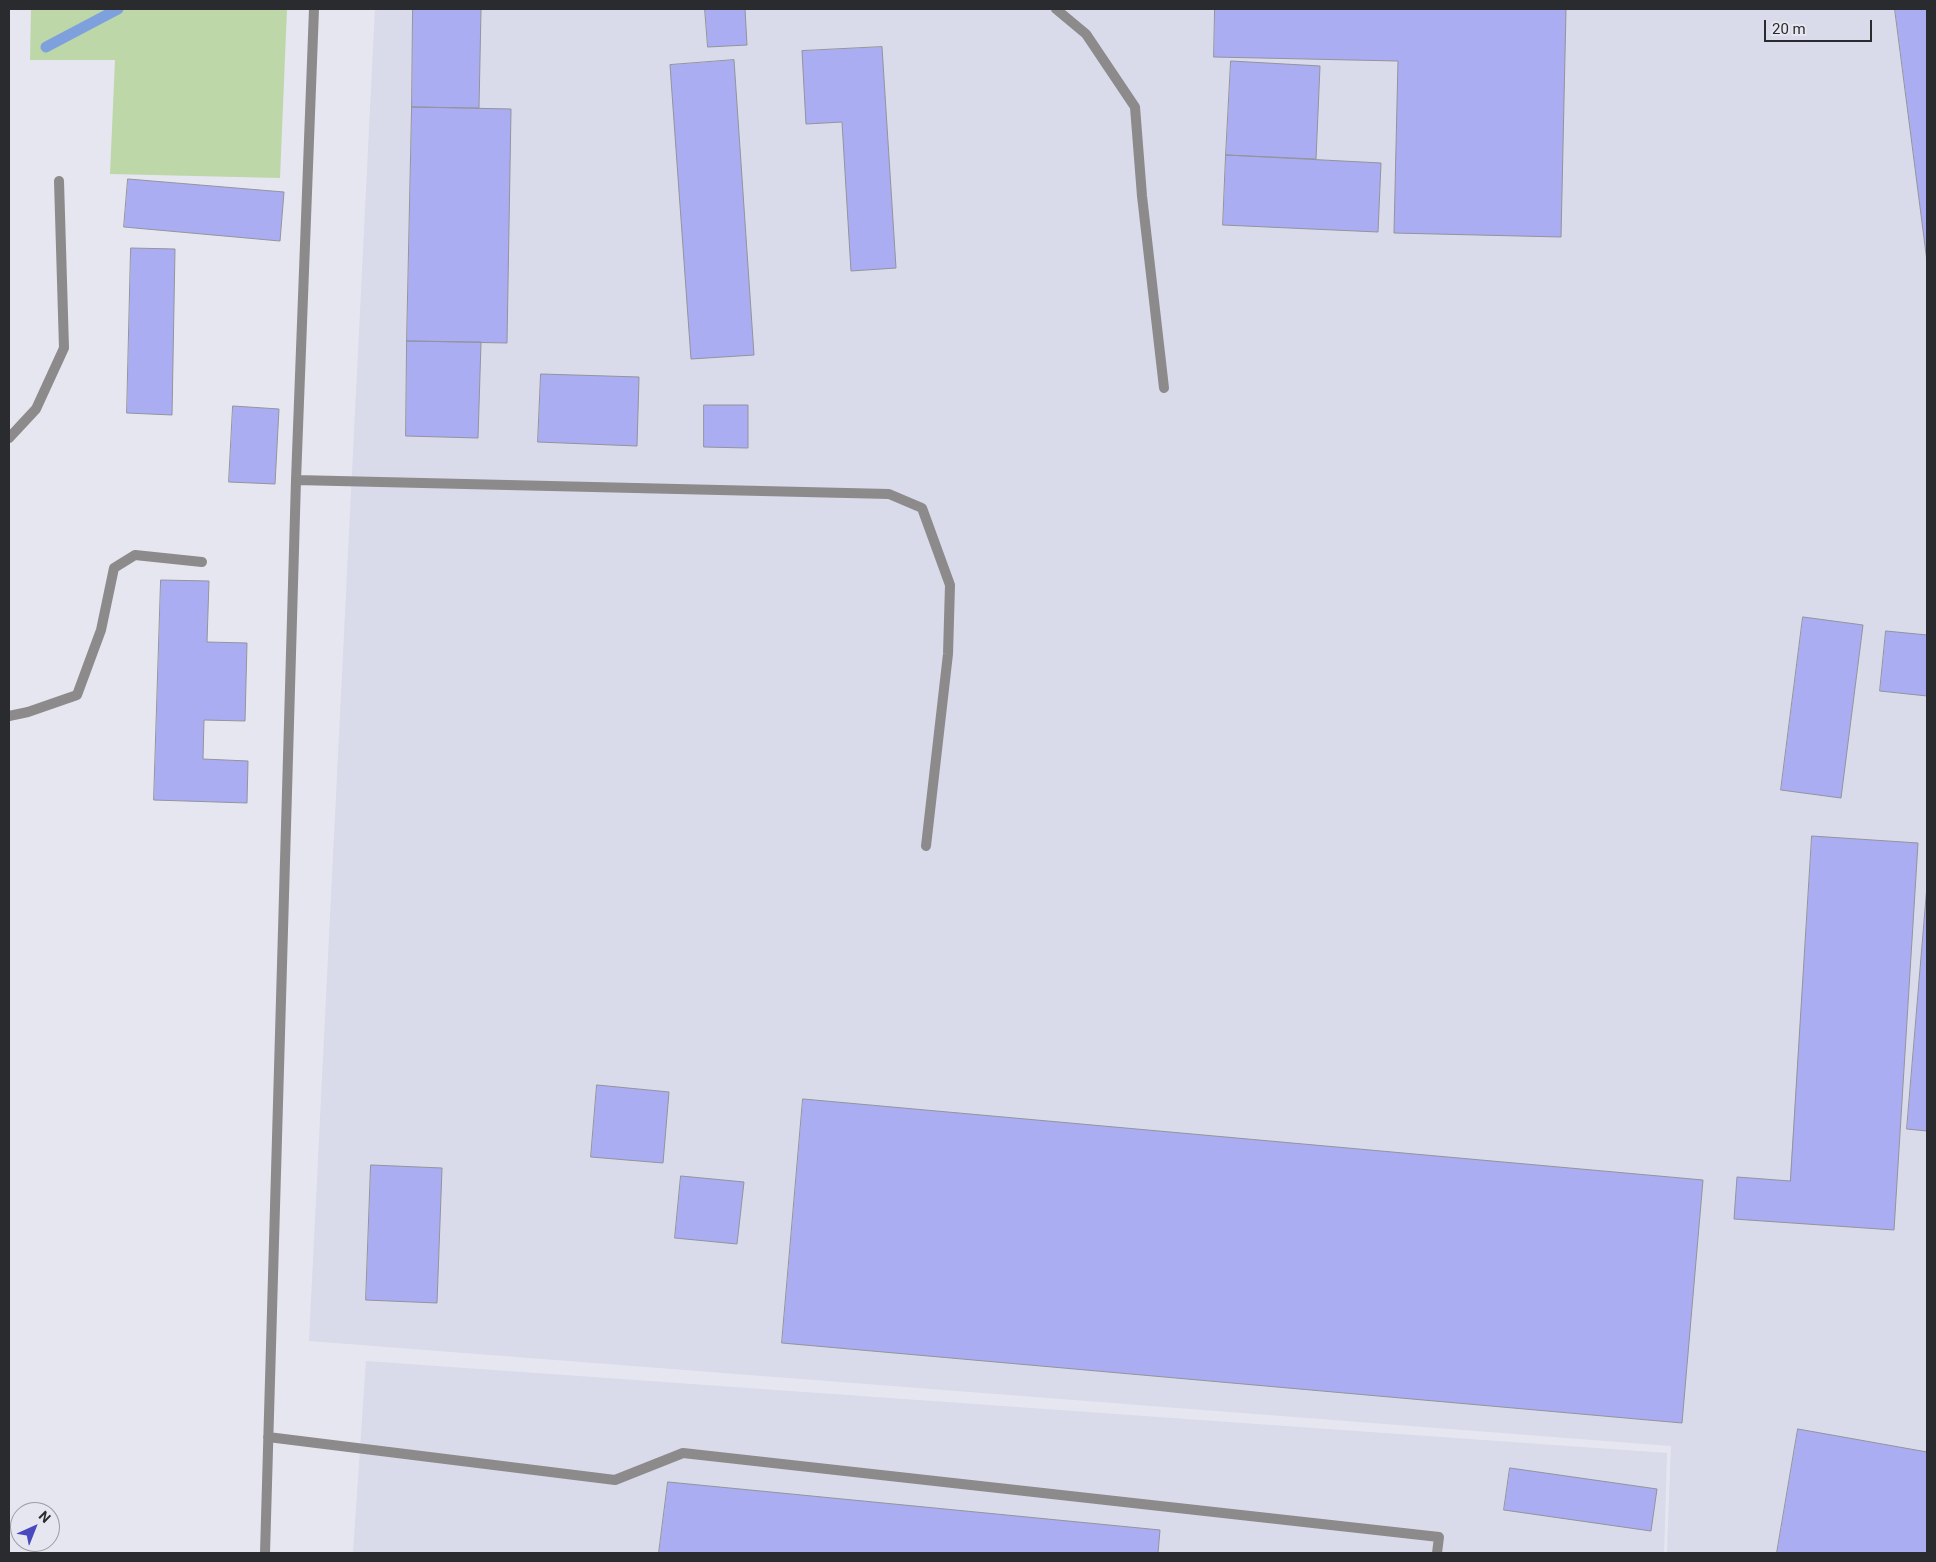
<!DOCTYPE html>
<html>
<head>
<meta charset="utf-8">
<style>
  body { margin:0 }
  #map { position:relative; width:1936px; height:1562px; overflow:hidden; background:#e5e6ef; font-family:Roboto,sans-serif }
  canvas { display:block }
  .frame { position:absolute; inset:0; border:10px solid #2a2b2e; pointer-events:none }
  .north { position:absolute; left:10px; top:1502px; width:50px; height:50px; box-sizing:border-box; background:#e5e6ef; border:1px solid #9a9ba2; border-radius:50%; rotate:44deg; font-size:14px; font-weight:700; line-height:20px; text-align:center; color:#2a2b2e }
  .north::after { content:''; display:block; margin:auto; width:18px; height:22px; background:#4949bf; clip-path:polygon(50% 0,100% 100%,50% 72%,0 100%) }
  .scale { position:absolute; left:1764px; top:20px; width:108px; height:22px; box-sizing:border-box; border:2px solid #2a2b2e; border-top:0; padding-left:6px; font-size:15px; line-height:18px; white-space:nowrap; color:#2a2b2e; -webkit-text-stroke:4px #e5e6ef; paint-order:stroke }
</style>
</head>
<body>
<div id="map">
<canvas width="1936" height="1562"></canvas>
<div class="frame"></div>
<div class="north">N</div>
<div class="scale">20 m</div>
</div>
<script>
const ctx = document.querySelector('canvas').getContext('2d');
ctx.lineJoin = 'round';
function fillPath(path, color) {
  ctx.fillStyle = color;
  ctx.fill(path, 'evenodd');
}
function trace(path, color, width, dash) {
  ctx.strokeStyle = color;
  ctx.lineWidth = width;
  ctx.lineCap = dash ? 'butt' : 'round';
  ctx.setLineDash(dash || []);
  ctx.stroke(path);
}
const built = new Path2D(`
  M 375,9 L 1927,9 L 1927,1553 L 1667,1553 L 1671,1446 L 309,1341 Z
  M 366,1361 L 1667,1453 L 1664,1553 L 353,1553 Z`);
const green = new Path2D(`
  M 31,9 L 287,9 L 280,178 L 110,174 L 115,60 L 30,60 Z`);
const stream = new Path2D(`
  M 46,47 L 118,9`);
const building = new Path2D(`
  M 413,9 L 481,9 L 479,108 L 412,107 Z
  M 705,9 L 745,9 L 747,45 L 708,47 Z
  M 1215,9 L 1566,9 L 1561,237 L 1394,233 L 1398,61 L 1214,57 Z
  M 1895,9 L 1927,9 L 1927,261 Z
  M 882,47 L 896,268 L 851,271 L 842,122 L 806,124 L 802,51 Z
  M 734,60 L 754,355 L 691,359 L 670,65 Z
  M 1231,61 L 1320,66 L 1316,159 L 1226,155 Z
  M 412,107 L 511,109 L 507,343 L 407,341 Z
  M 1226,155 L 1381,163 L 1378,232 L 1223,225 Z
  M 128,179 L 284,192 L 280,241 L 124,227 Z
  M 131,248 L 175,249 L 172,415 L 127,413 Z
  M 407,341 L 481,342 L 478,438 L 406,436 Z
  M 541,374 L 639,377 L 637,446 L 538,442 Z
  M 704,405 L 748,405 L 748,448 L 704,447 Z
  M 233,406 L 279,409 L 275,484 L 229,482 Z
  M 161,580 L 209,581 L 207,642 L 247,643 L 245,721 L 204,720 L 203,759 L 248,761 L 247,803 L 154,800 Z
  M 1803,617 L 1863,625 L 1841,798 L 1781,790 Z
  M 1886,631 L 1927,635 L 1927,696 L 1880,691 Z
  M 1812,836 L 1918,843 L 1894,1230 L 1734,1219 L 1737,1177 L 1790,1181 Z
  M 1927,886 L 1927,1131 L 1907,1129 Z
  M 597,1085 L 669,1092 L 663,1163 L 591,1157 Z
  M 803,1099 L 1703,1180 L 1682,1423 L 782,1343 Z
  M 371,1165 L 442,1168 L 437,1303 L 366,1300 Z
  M 681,1176 L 744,1182 L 737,1244 L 675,1238 Z
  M 1798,1429 L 1927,1452 L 1927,1553 L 1777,1553 Z
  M 1510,1468 L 1657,1489 L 1651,1531 L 1504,1510 Z
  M 668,1482 L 1160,1530 L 1158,1553 L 1161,1553 L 659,1553 Z`);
const lane = new Path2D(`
  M 1056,9 L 1086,34 L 1135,107 L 1142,196 L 1164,388
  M 9,438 L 36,409 L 64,348 L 59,181
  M 296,480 L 889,494 L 922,508 L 950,585 L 948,654 L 926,846
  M 9,716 L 28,712 L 77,695 L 101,630 L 114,568 L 135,555 L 202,562
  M 268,1437 L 615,1480 L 683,1453 L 1439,1537 L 1437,1553
  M 265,1553 L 296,480 L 314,9`);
fillPath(built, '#d9daea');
fillPath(green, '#bdd7a8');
trace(stream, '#7ea1de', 11);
fillPath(building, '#abadf3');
trace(building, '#93949c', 1);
trace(lane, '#8d8a8c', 10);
</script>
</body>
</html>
